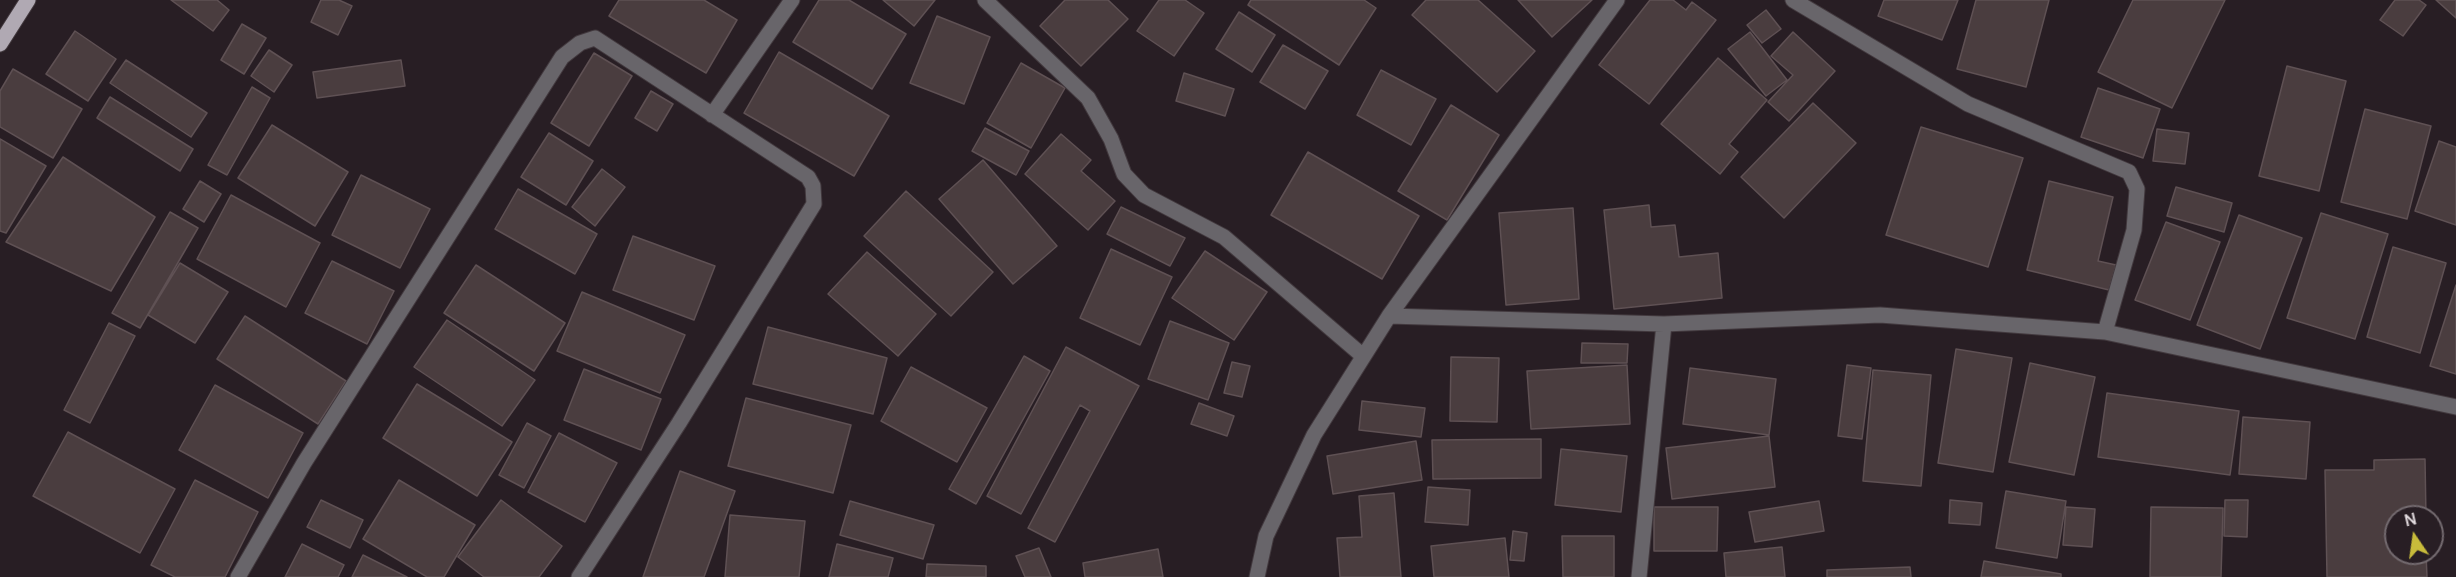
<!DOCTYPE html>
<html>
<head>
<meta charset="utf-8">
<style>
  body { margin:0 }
  #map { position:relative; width:2456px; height:577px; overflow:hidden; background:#281e24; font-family:Manrope,sans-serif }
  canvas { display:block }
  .north { position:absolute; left:2384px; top:505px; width:60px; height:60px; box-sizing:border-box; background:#281e24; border:2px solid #736a6f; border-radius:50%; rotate:347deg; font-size:16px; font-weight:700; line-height:24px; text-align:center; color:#e3dce0 }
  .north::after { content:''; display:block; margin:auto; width:21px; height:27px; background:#c8bb3b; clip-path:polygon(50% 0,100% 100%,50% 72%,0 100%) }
</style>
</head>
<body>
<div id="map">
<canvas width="2456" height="577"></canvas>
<div class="north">N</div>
</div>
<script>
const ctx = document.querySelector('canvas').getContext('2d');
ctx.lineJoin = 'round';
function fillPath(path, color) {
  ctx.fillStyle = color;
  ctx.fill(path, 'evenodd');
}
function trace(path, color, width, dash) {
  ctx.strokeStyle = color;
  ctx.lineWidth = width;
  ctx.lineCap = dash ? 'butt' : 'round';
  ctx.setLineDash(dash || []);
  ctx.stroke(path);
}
const building = new Path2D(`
  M 171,0 L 217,0 L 229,10 L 213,31 Z
  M 321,0 L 339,0 L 352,6 L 338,35 L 311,22 Z
  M 619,0 L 704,0 L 737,20 L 706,73 L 609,16 Z
  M 819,0 L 849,0 L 906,34 L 872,89 L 793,42 Z
  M 883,0 L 935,0 L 914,26 Z
  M 1065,0 L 1108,0 L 1128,19 L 1081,66 L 1040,26 Z
  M 1159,0 L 1185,0 L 1204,13 L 1174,56 L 1137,31 Z
  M 1251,0 L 1364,0 L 1376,8 L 1339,65 L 1248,5 Z
  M 1426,0 L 1478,0 L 1535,51 L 1497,92 L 1412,15 Z
  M 1518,0 L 1592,0 L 1552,37 Z
  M 1650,0 L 1673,0 L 1686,10 L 1692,2 L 1716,20 L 1649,104 L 1599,65 Z
  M 1884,0 L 1958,0 L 1942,40 L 1878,16 Z
  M 1976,0 L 2049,0 L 2026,87 L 1957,69 Z
  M 2133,0 L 2225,0 L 2172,108 L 2098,72 Z
  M 2395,0 L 2419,0 L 2426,5 L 2403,36 L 2380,20 Z
  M 2436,0 L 2456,0 L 2456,18 Z
  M 1766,10 L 1781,29 L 1762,43 L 1747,25 Z
  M 1239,12 L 1275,35 L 1252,72 L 1216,49 Z
  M 937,16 L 990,37 L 964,104 L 910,83 Z
  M 242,24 L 266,38 L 244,74 L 221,60 Z
  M 75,31 L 116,59 L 88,101 L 46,74 Z
  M 1750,32 L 1787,80 L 1766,96 L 1728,49 Z
  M 1793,32 L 1835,71 L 1789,121 L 1768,102 L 1793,75 L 1771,56 Z
  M 1283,45 L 1328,71 L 1305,109 L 1260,82 Z
  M 269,50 L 292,65 L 274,92 L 251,76 Z
  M 779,52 L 889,116 L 854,176 L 744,113 Z
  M 594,53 L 632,76 L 589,146 L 551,123 Z
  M 1718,58 L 1767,100 L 1729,144 L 1738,152 L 1720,174 L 1661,124 Z
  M 126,60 L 207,113 L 191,137 L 110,83 Z
  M 401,60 L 405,86 L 317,98 L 313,72 Z
  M 1021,63 L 1065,88 L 1031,148 L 987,123 Z
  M 2287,66 L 2346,81 L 2319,191 L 2259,176 Z
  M 13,69 L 82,109 L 53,158 L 0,127 L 0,91 Z
  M 1381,70 L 1436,99 L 1411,145 L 1357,115 Z
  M 1184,73 L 1234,89 L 1225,116 L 1176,101 Z
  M 252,87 L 270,98 L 227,175 L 208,165 Z
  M 2098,88 L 2160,109 L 2143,158 L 2081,137 Z
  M 651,91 L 673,104 L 657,131 L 635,118 Z
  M 110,97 L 193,149 L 180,171 L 97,118 Z
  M 1813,103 L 1856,143 L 1784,218 L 1741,177 Z
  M 1451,105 L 1499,135 L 1447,220 L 1398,191 Z
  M 2365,109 L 2431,126 L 2407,219 L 2341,202 Z
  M 272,125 L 348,172 L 315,226 L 238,178 Z
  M 1921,127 L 2023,158 L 1988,267 L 1886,235 Z
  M 985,128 L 1029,151 L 1016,175 L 972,151 Z
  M 2157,129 L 2189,133 L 2185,164 L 2153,161 Z
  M 549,133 L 593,161 L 566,205 L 521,177 Z
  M 1061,134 L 1091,160 L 1081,171 L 1115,201 L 1088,230 L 1025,174 Z
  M 0,139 L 46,166 L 6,233 L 0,231 Z
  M 2439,141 L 2456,147 L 2456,225 L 2415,211 Z
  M 1308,152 L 1419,216 L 1382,279 L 1271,215 Z
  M 63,157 L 155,217 L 111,291 L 6,242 Z
  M 983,160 L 1057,246 L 1013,284 L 939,199 Z
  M 602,169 L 625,187 L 595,226 L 572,207 Z
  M 361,175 L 430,209 L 400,268 L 332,235 Z
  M 200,181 L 221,194 L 204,222 L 183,209 Z
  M 2049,181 L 2113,197 L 2098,261 L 2116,265 L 2109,290 L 2027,270 Z
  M 2176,187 L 2232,203 L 2224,232 L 2167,216 Z
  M 518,189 L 597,234 L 575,274 L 495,229 Z
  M 906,191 L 993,272 L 951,316 L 864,236 Z
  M 231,195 L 320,243 L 286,307 L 197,259 Z
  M 1649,205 L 1651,227 L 1675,225 L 1679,257 L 1718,253 L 1722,298 L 1614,309 L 1604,210 Z
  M 1121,207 L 1185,238 L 1170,266 L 1107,234 Z
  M 1573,208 L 1579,299 L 1506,305 L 1499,213 Z
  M 170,212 L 198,228 L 140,328 L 112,313 Z
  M 2321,213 L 2388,234 L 2355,339 L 2287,318 Z
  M 2239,215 L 2302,238 L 2260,349 L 2197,325 Z
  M 2166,222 L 2220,242 L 2190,320 L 2135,300 Z
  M 633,236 L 715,266 L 694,320 L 613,290 Z
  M 2393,247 L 2446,263 L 2420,353 L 2367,337 Z
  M 1111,249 L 1172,277 L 1140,345 L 1080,318 Z
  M 1205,251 L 1267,292 L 1234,340 L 1172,298 Z
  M 867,252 L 936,314 L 898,356 L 828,294 Z
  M 332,261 L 394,291 L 367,344 L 305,313 Z
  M 180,263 L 228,292 L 195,343 L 148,315 Z
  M 476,265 L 565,323 L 534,371 L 444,313 Z
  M 2456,285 L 2456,374 L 2430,366 Z
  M 582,292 L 685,335 L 660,393 L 557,351 Z
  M 245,316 L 346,381 L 318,424 L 217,359 Z
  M 447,320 L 535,380 L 502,426 L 414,367 Z
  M 1170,321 L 1229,343 L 1208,400 L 1148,379 Z
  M 109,323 L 135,336 L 90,423 L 64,410 Z
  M 768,327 L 887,358 L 873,414 L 753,384 Z
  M 1582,343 L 1628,344 L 1627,363 L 1581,363 Z
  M 1066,347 L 1139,386 L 1055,542 L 1028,528 L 1090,411 L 1080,405 L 1021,514 L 987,496 Z
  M 1956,349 L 2012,358 L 1993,472 L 1938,463 Z
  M 1024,356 L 1050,371 L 976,504 L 949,489 Z
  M 1451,357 L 1499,358 L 1497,422 L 1450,421 Z
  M 1232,362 L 1250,366 L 1242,397 L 1224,393 Z
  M 2030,363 L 2095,377 L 2074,475 L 2009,462 Z
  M 1627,365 L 1630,424 L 1531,429 L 1527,371 Z
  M 1847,365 L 1871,368 L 1862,439 L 1838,436 Z
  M 911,367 L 987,408 L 957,462 L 881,421 Z
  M 1690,368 L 1776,379 L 1769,435 L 1683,424 Z
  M 584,369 L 661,399 L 641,450 L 564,420 Z
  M 1873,370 L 1931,375 L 1921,486 L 1863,481 Z
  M 417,384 L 512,442 L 477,496 L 383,438 Z
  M 215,385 L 303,433 L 268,498 L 179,450 Z
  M 2107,393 L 2239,411 L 2230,475 L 2098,457 Z
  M 746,398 L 851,425 L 833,493 L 728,466 Z
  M 1362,401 L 1425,408 L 1421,437 L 1359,430 Z
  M 1199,403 L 1234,416 L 1227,436 L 1191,424 Z
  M 2243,417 L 2310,422 L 2306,479 L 2239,474 Z
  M 527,423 L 551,436 L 524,488 L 499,475 Z
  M 68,432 L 175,489 L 140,553 L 33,496 Z
  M 559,433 L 617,463 L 585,522 L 528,492 Z
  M 1769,436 L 1775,487 L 1672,499 L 1666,448 Z
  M 1541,439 L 1541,478 L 1433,479 L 1432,440 Z
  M 1416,441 L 1422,480 L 1333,494 L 1327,456 Z
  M 1561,449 L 1627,456 L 1621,512 L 1555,505 Z
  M 2425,459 L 2426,517 L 2396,517 L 2396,553 L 2426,553 L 2427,577 L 2327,577 L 2325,470 L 2374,470 L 2374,460 Z
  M 680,471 L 735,491 L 704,577 L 643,577 Z
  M 195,480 L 258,512 L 225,577 L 175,577 L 151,565 Z
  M 399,480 L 475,525 L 444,577 L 427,577 L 363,539 Z
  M 1428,487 L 1470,490 L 1468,525 L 1425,522 Z
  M 2006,491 L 2066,501 L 2057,558 L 1996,548 Z
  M 1394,493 L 1401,577 L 1340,577 L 1337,538 L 1362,537 L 1359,496 Z
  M 321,500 L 363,520 L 350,548 L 307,527 Z
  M 501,500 L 562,546 L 539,577 L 484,577 L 458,557 Z
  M 1950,500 L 1982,503 L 1980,525 L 1949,523 Z
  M 2225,500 L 2248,500 L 2247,537 L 2224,536 Z
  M 850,501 L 934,525 L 923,559 L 840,535 Z
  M 1819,501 L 1824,531 L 1755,542 L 1749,512 Z
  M 1654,507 L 1718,507 L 1717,551 L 1654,551 Z
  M 2066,507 L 2095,509 L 2092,547 L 2063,545 Z
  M 2151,507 L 2223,508 L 2221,577 L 2150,577 Z
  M 730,515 L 805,521 L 799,577 L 725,577 Z
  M 1513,531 L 1527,533 L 1524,561 L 1510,560 Z
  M 1562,536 L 1614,536 L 1614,577 L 1563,577 Z
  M 1505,538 L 1509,577 L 1434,577 L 1431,546 Z
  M 302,544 L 344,565 L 338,577 L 285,577 Z
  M 837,544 L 893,558 L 888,577 L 829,577 Z
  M 1782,547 L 1785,577 L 1726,577 L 1724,553 Z
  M 1039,548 L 1051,577 L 1025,577 L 1016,556 Z
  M 1158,549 L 1163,577 L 1085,577 L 1083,563 Z
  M 363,555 L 407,577 L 352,577 Z
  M 1984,561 L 2061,574 L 2061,577 L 1981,577 Z
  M 927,564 L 986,566 L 986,577 L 926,577 Z
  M 1910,567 L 1911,577 L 1827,577 L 1827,570 Z`);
const minor = new Path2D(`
  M 985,0 L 1088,98 L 1111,139 L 1124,174 L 1144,195 L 1224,237 L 1363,356
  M 1793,0 L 1968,104 L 2129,172 L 2137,189 L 2134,230 L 2105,332
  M 712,115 L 792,0
  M 1389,316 L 1664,324 L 1880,315 L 2105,332 L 2456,407
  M 238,577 L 304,463 L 562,57 L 580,43 L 595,38 L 808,177 L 813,186 L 814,204 L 679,423 L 579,577
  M 1257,577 L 1266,536 L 1314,435 L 1389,316 L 1617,0
  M 1639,577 L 1664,324`);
const major = new Path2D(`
  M 0,44 L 28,0`);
fillPath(building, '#4a3d3f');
trace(building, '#5f5154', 1.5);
trace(minor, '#42393e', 17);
trace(major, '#42393e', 17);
trace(minor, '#68656a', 15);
trace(major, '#b0a9b3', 15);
</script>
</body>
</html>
